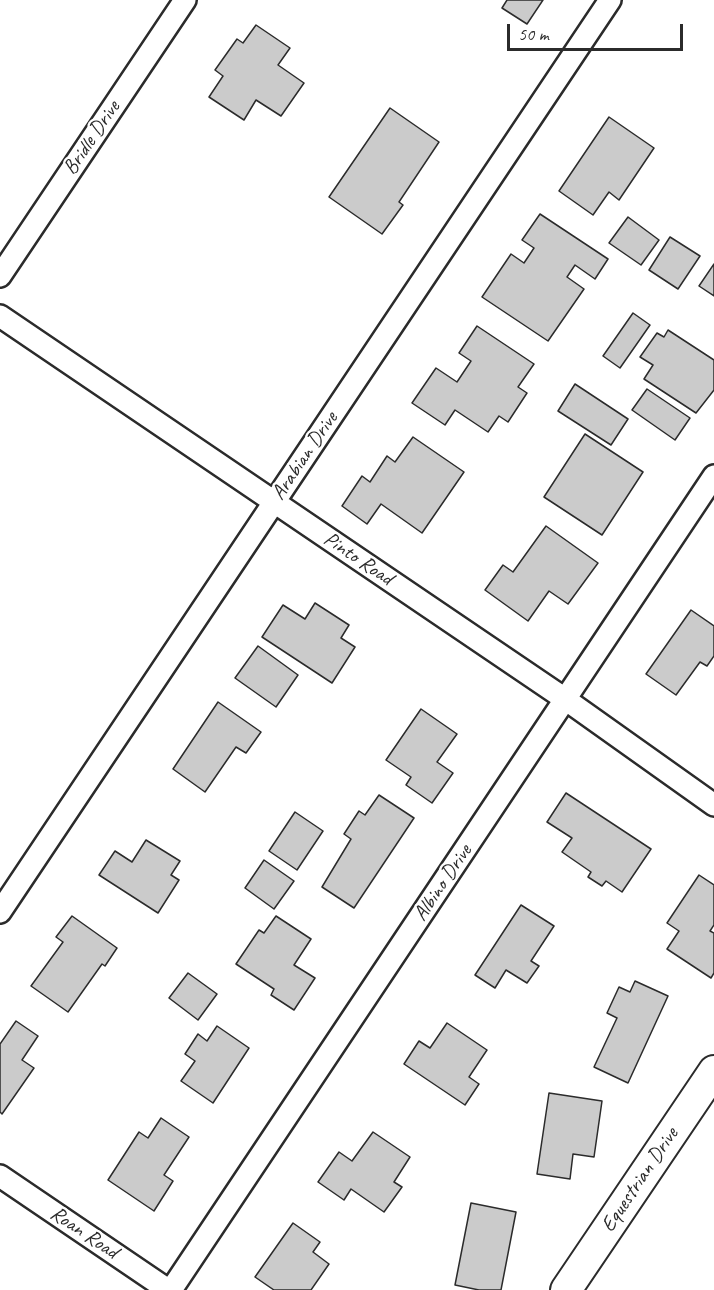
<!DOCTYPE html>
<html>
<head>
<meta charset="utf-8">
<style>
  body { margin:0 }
  #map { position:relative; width:714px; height:1290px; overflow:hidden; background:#fff; font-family:Caveat,sans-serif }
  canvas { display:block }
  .scale { position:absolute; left:507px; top:24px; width:176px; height:27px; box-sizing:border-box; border:3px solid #2b2b2b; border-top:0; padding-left:8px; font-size:18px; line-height:21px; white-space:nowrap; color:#2b2b2b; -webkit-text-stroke:4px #fff; paint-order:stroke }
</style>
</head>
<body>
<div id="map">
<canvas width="714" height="1290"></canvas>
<div class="scale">50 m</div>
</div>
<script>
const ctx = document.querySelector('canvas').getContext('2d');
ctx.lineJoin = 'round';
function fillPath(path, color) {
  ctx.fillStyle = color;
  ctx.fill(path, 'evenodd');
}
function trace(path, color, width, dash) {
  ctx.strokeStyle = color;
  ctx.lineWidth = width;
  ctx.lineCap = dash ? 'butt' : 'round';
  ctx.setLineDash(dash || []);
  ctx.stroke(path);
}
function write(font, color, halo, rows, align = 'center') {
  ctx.font = font + ' Caveat,sans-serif';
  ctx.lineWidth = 4.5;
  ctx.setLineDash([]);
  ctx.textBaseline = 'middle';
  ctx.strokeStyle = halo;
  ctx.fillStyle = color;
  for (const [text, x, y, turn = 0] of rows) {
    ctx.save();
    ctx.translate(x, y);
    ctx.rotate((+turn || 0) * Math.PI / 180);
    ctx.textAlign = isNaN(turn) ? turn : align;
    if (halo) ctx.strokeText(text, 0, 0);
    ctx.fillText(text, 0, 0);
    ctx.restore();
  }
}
const building = new Path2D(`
  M 507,0 L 543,0 L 527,24 L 502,8 Z
  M 256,25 L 290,48 L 278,65 L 304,83 L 281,116 L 256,100 L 244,120 L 209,97 L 223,76 L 215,70 L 237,39 L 243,43 Z
  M 390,108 L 439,142 L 399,202 L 403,205 L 382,234 L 329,197 Z
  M 609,117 L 654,148 L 619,200 L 609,192 L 593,215 L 559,191 Z
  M 540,214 L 608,259 L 595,279 L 575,265 L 567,277 L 584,289 L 548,341 L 482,297 L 511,254 L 524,263 L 534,248 L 522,240 Z
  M 628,217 L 659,240 L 641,265 L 609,243 Z
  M 670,237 L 700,256 L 678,289 L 649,270 Z
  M 714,264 L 714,296 L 699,286 Z
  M 633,313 L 650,325 L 620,368 L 603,356 Z
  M 477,326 L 534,364 L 518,387 L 527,393 L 508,422 L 499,416 L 488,432 L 455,410 L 445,425 L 412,403 L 436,368 L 457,382 L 471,361 L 459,353 Z
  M 668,330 L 714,360 L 714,390 L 696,413 L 644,379 L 653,365 L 640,357 L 657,333 L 664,337 Z
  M 575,384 L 628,419 L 611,445 L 558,411 Z
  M 647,389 L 690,418 L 675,440 L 632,410 Z
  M 585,434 L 643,472 L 602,535 L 544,497 Z
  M 413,437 L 464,472 L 422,533 L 381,504 L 367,524 L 342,506 L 362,476 L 370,482 L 387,456 L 395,462 Z
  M 546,526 L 598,563 L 568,604 L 549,591 L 528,621 L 485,590 L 503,565 L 513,572 Z
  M 315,603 L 349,625 L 341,638 L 355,647 L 332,683 L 262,637 L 283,605 L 305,619 Z
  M 691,610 L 714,626 L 714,656 L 707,666 L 700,662 L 676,695 L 646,674 Z
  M 258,646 L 298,675 L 276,707 L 235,678 Z
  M 218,702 L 261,732 L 246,753 L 236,747 L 205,792 L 173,769 Z
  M 421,709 L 457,734 L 437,762 L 453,773 L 432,803 L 406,785 L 411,777 L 386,760 Z
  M 566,793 L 651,849 L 622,892 L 606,881 L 602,886 L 588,877 L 591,872 L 562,852 L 572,838 L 547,822 Z
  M 379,795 L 414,818 L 354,908 L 322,887 L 351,839 L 344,834 L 359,811 L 365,815 Z
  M 295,812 L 323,831 L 297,870 L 269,851 Z
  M 146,840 L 180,861 L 171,875 L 179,880 L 158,913 L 99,875 L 115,851 L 132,862 Z
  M 264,860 L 294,881 L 274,909 L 245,888 Z
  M 699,875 L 714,885 L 714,925 L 710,931 L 714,933 L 714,973 L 711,978 L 667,949 L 679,931 L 667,923 Z
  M 521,905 L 554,926 L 531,961 L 539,966 L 527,983 L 506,970 L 495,988 L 475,975 Z
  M 72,916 L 117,948 L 105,966 L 102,964 L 68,1012 L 31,986 L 63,942 L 56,937 Z
  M 276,916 L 311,939 L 294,965 L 315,978 L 294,1010 L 271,995 L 274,989 L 236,964 L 259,930 L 264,933 Z
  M 188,973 L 217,994 L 198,1020 L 169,998 Z
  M 635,981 L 668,996 L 628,1083 L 594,1067 L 617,1018 L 607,1013 L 619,987 L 630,992 Z
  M 16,1021 L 38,1036 L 22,1060 L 34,1068 L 2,1114 L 0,1112 L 0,1044 Z
  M 447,1023 L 487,1050 L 469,1077 L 479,1084 L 465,1105 L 404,1064 L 419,1041 L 430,1048 Z
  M 217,1026 L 249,1048 L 213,1103 L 181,1081 L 195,1061 L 185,1054 L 198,1034 L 207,1041 Z
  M 549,1093 L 602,1101 L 594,1157 L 573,1154 L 570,1179 L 537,1174 Z
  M 161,1118 L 189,1137 L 164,1175 L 173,1181 L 154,1211 L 108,1180 L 139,1132 L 148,1138 Z
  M 373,1132 L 410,1157 L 394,1182 L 402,1187 L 384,1212 L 351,1189 L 344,1200 L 318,1182 L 339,1152 L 352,1161 Z
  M 471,1203 L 516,1212 L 501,1290 L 479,1290 L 455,1285 Z
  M 293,1223 L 320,1242 L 313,1252 L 329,1264 L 311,1290 L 274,1290 L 255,1277 Z`);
const street = new Path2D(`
  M 0,276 L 185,0
  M 0,316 L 565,699 L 714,805
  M 0,912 L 610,0
  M 0,1176 L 168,1290
  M 171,1290 L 714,476`);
const secondary = new Path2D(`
  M 566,1290 L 714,1071`);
const streetNames = [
  ["Bridle Drive",92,138,-56],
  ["Arabian Drive",305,456,-56],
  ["Pinto Road",358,559,34],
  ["Albino Drive",443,883,-56],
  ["Equestrian Drive",640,1180,-56],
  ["Roan Road",84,1233,34]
];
fillPath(building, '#cbcbcb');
trace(building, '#2b2b2b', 1.5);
trace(street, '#2b2b2b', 26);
trace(secondary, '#2b2b2b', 34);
trace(street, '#fff', 21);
trace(secondary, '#fff', 30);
write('21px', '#2b2b2b', '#fff', streetNames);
</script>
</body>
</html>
